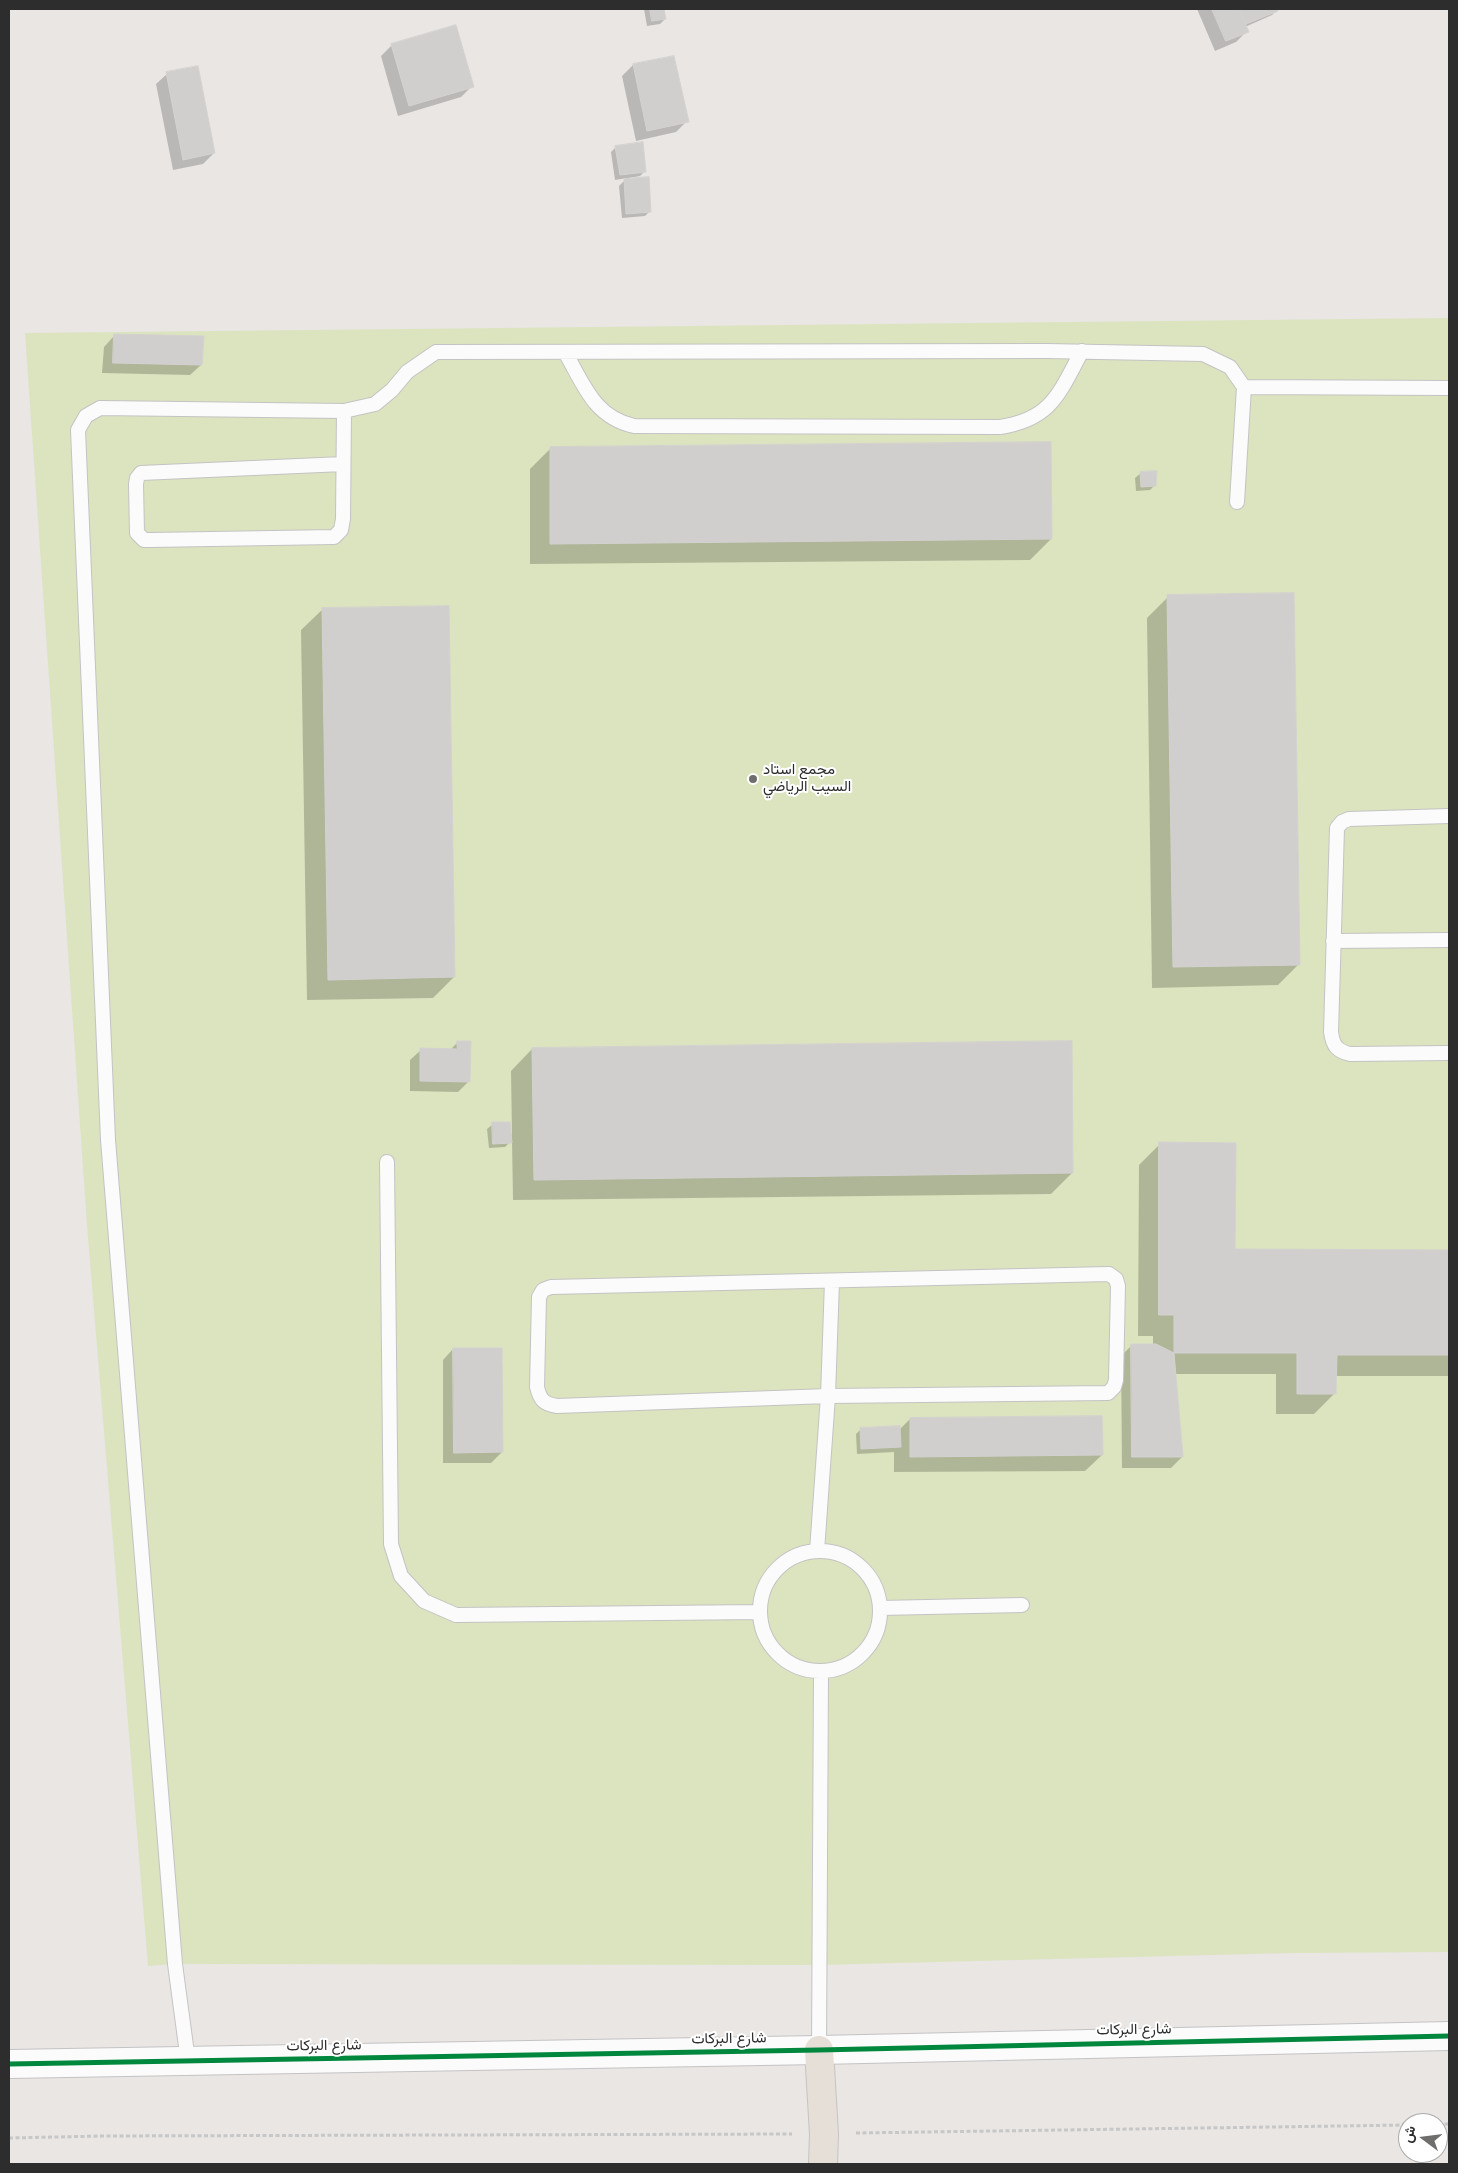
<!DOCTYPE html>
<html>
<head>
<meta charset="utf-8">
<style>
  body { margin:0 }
  #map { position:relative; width:1458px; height:2173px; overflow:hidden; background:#e9e6e4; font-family:"Varela Round",Vazirmatn,sans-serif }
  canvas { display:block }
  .frame { position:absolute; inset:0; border:10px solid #2d2d2d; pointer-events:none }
  .north { position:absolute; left:1398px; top:2113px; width:50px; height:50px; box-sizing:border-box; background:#fff; border:1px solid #ababab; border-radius:50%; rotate:285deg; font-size:14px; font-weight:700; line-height:20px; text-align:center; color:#2d2d2d }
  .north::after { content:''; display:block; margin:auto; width:18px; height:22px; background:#6f6e6d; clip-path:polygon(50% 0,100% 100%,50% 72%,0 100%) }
</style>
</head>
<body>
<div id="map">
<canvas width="1458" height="2173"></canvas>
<div class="frame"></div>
<div class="north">ش</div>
</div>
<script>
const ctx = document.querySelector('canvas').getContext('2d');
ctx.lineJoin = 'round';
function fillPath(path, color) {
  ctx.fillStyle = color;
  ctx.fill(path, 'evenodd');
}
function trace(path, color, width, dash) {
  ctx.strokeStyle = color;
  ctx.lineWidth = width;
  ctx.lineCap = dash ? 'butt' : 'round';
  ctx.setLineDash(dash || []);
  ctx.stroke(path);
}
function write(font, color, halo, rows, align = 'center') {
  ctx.font = font + ' "Varela Round",Vazirmatn,sans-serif';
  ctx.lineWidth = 4;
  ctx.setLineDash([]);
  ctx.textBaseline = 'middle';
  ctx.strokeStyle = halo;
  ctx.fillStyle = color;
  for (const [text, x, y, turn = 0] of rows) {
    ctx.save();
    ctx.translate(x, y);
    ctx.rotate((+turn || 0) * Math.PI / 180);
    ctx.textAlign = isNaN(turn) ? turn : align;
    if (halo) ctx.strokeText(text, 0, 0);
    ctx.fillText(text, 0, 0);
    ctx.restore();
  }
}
const pitch = new Path2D(`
  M 1449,318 L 1449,1952 L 1292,1953 L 818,1965 L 175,1964 L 148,1966 L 87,1225 L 25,333 Z`);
const shadow = new Path2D(`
  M 644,9 L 663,9 L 665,19 L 660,24 L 647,26 Z
  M 1197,9 L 1276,9 L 1277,10 L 1272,15 L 1245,27 L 1247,31 L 1236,42 L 1215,51 Z
  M 392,45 L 472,86 L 461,97 L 398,116 L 381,56 Z
  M 633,65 L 687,121 L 676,132 L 636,141 L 622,76 Z
  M 167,74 L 214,153 L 203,164 L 173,170 L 156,84 Z
  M 616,147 L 645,171 L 640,176 L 629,178 L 650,211 L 645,216 L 622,218 L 619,186 L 627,178 L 615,180 L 611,152 Z
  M 114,336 L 201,365 L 190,375 L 102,373 L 104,347 Z
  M 551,448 L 1051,539 L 1030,560 L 530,564 L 530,469 Z
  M 1141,473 L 1155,485 L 1150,490 L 1136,491 L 1135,478 Z
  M 1168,597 L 1299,964 L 1278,985 L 1152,988 L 1147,618 Z
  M 323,609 L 454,977 L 433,998 L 307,1000 L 301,630 Z
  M 458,1042 L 469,1081 L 458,1092 L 410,1091 L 410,1060 L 421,1050 L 450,1050 Z
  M 532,1049 L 1072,1173 L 1051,1194 L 513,1200 L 512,1140 L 505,1147 L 489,1148 L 487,1129 L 493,1124 L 512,1135 L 511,1071 Z
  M 1160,1144 L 1233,1250 L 1449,1251 L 1449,1376 L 1335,1376 L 1335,1393 L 1314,1414 L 1276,1414 L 1276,1374 L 1174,1374 L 1182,1457 L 1171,1468 L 1122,1468 L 1121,1356 L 1132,1345 L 1153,1345 L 1153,1336 L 1138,1336 L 1139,1165 Z
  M 453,1349 L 502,1452 L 491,1463 L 443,1463 L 443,1360 Z
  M 910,1419 L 1102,1455 L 1085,1471 L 894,1472 L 894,1452 L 857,1454 L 856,1434 L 861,1429 L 899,1430 Z`);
const building = new Path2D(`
  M 650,9 L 664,9 L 666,19 L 652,21 Z
  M 1212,9 L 1239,9 L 1249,32 L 1226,41 Z
  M 1239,9 L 1277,9 L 1278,11 L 1246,24 Z
  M 456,25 L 474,87 L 409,106 L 391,44 Z
  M 674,56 L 689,122 L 647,131 L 633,64 Z
  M 198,66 L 215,153 L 183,160 L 166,72 Z
  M 643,142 L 646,172 L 620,175 L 615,146 Z
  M 649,177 L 651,212 L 626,214 L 624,179 Z
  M 114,334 L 204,336 L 202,365 L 113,363 Z
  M 1051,442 L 1052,539 L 550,544 L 550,447 Z
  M 1157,471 L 1156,486 L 1141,487 L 1140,472 Z
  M 1294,593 L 1300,965 L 1173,967 L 1167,595 Z
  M 449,606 L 455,977 L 328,980 L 322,608 Z
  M 457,1041 L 471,1041 L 470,1082 L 420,1081 L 420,1048 L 457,1049 Z
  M 1072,1041 L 1073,1173 L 534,1180 L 532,1048 Z
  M 492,1122 L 510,1122 L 512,1143 L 493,1144 Z
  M 1159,1142 L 1236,1143 L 1235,1249 L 1449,1250 L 1449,1355 L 1337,1355 L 1336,1394 L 1297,1394 L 1297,1353 L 1174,1353 L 1174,1315 L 1159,1315 Z
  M 1131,1344 L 1156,1344 L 1174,1353 L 1183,1457 L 1132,1457 Z
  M 453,1348 L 502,1348 L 503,1452 L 454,1453 Z
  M 1102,1416 L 1103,1455 L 910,1457 L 910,1418 Z
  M 900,1426 L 901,1447 L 861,1449 L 860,1428 Z`);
const path = new Path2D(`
  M 1438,2124 L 1449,2124
  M 856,2133 L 1408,2125
  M 9,2138 L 102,2136 L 792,2134`);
const lane = new Path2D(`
  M 565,352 C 584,385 594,417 634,426 L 1000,427 C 1052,419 1059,393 1082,351
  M 343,464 L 141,473 L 137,478 L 136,484 L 137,533 L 144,540 L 150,540 L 334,537 L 341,530 L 343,519 L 344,411
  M 1237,502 L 1244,387
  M 1449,816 L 1349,819 L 1342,822 L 1337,828 L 1331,1032 C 1333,1046 1337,1051 1350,1054 L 1449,1053
  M 1333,941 L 1449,940
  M 387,1162 L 391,1544 L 401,1576 L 424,1601 L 456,1615 L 760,1612
  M 1109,1274 L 1116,1279 L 1118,1286 L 1116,1380 L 1114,1387 L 1108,1393 L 828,1396 L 557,1406 C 544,1404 540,1400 537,1387 L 539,1297 L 543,1290 L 551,1287 Z
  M 817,1551 L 828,1396 L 832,1281
  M760 1611a60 60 0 1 1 120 0a60 60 0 1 1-120 0Z
  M 880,1608 L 1022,1605
  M 819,2050 L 821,1672
  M 188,2061 L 175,1964 L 108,1140 L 78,430 L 86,416 L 100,408 L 344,411 L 375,404 L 392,390 L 407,372 L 436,352 L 1047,351 L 1203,354 L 1230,367 L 1244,387 L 1449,388`);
const secondary = new Path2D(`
  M 9,2064 L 819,2050 L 1449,2036`);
const primary = new Path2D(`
  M 819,2050 L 824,2134 L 823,2164`);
const cycleway = new Path2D(`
  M 9,2064 L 819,2050 L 1449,2036`);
const markers = [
  [753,779,5,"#6f6e6d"]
];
const poiNames = [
  ["مجمع استاد",763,770],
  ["السيب الرياضي",763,787]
];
const streetNames = [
  ["شارع البركات",1134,2030,-1],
  ["شارع البركات",729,2039,-1],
  ["شارع البركات",324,2046,-1]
];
fillPath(pitch, '#dbe4bf');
fillPath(shadow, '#0003');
fillPath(building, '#d1cfcd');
trace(building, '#d4d2d0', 1);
trace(lane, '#c4c3c4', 16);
trace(secondary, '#c4c3c4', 30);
trace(primary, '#c5c4c3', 30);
trace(path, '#c7c7c7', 3, [4, 2.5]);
trace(lane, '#fcfbfb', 14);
trace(secondary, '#fcfbfb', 28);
trace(primary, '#e5dfd7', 28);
trace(cycleway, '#00873e', 5);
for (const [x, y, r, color] of markers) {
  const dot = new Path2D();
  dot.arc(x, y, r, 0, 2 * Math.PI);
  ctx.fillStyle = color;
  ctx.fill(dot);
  trace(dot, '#fff', 2);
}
write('15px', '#2d2d2d', '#fff', poiNames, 'left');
write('15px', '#2d2d2d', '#fff', streetNames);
</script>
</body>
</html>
